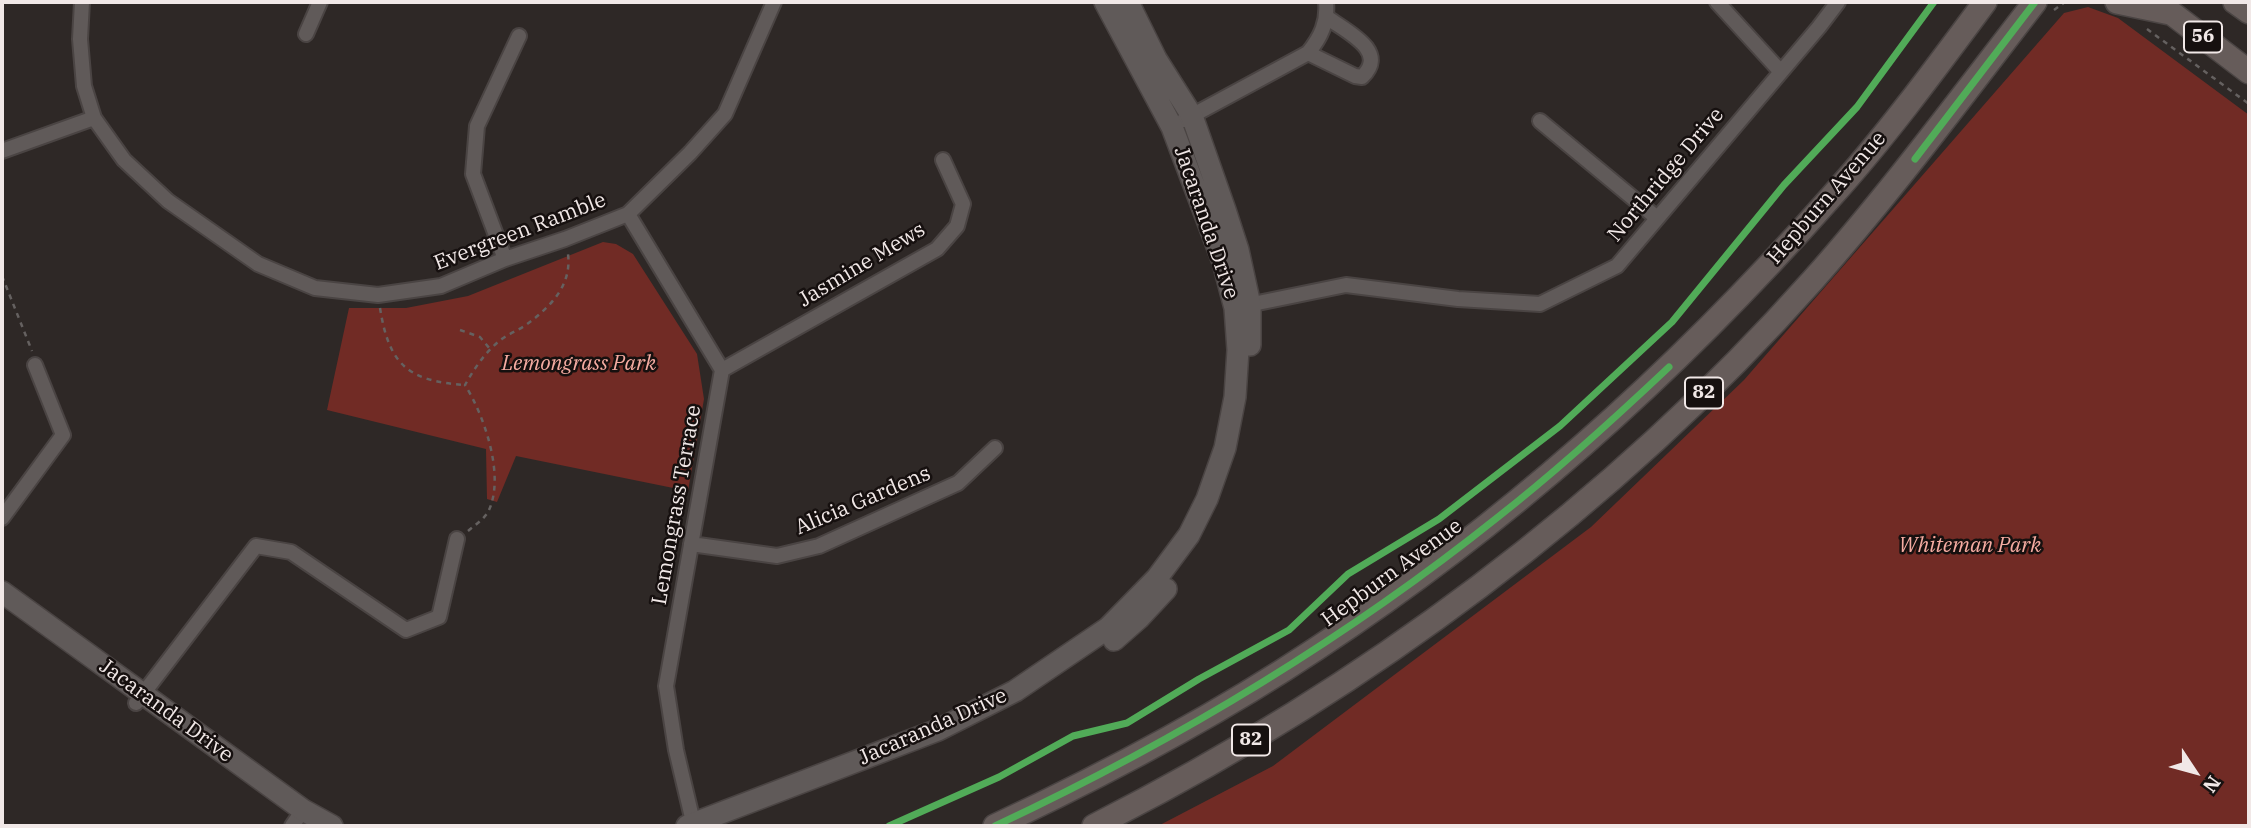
<!DOCTYPE html>
<html>
<head>
<meta charset="utf-8">
<style>
  body { margin:0 }
  #map { position:relative; width:2251px; height:828px; overflow:hidden; background:#2e2826; font-family:"IBM Plex Serif",serif }
  canvas { display:block }
  .frame { position:absolute; inset:0; border:4px solid #f1e8e7; pointer-events:none }
  .north { position:absolute; left:2160px; top:737px; width:70px; height:70px; -webkit-text-stroke:5px #16100f; paint-order:stroke; rotate:126deg; font-size:19px; font-weight:700; line-height:28px; text-align:center; color:#f1e8e7 }
  .north::after { content:''; display:block; margin:auto; width:24px; height:32px; background:#f1e8e7; clip-path:polygon(50% 0,100% 100%,50% 72%,0 100%) }
</style>
</head>
<body>
<div id="map">
<canvas width="2251" height="828"></canvas>
<div class="frame"></div>
<div class="north">N</div>
</div>
<script>
const ctx = document.querySelector('canvas').getContext('2d');
ctx.lineJoin = 'round';
function fillPath(path, color) {
  ctx.fillStyle = color;
  ctx.fill(path, 'evenodd');
}
function trace(path, color, width, dash) {
  ctx.strokeStyle = color;
  ctx.lineWidth = width;
  ctx.lineCap = dash ? 'butt' : 'round';
  ctx.setLineDash(dash || []);
  ctx.stroke(path);
}
function write(font, color, halo, rows, align = 'center') {
  ctx.font = font + ' "IBM Plex Serif",serif';
  ctx.lineWidth = 5;
  ctx.setLineDash([]);
  ctx.textBaseline = 'middle';
  ctx.strokeStyle = halo;
  ctx.fillStyle = color;
  for (const [text, x, y, turn = 0] of rows) {
    ctx.save();
    ctx.translate(x, y);
    ctx.rotate((+turn || 0) * Math.PI / 180);
    ctx.textAlign = isNaN(turn) ? turn : align;
    if (halo) ctx.strokeText(text, 0, 0);
    ctx.fillText(text, 0, 0);
    ctx.restore();
  }
}
const green = new Path2D(`
  M 2088,7 L 2118,18 L 2249,115 L 2249,826 L 1158,826 L 1273,766 L 1591,527 L 1744,380 L 2064,13 Z
  M 603,242 L 616,244 L 633,254 L 697,354 L 704,399 L 688,491 L 516,456 L 497,502 L 487,499 L 486,449 L 327,410 L 349,308 L 406,308 L 468,296 Z`);
const path = new Path2D(`
  M 2091,2 L 2095,2
  M 2054,10 L 2065,2
  M 2147,29 L 2249,104
  M 2,276 L 32,351
  M 380,308 C 389,365 408,381 465,385
  M 460,330 L 480,337 L 490,349
  M 468,531 C 475,525 483,520 488,512 C 506,477 484,415 465,385 C 474,369 484,354 498,342 C 506,335 517,331 526,325 C 550,307 572,286 568,254`);
const street = new Path2D(`
  M 82,2 L 80,39 L 84,86 L 94,118 L 124,160 L 168,201 L 258,264 L 315,288 L 378,295 L 441,286 L 505,259 L 565,239 L 628,214 L 690,153 L 725,114 L 774,2
  M 1717,2 L 1781,72
  M 306,34 L 320,2
  M 1308,53 L 1355,76 L 1362,77 C 1389,51 1347,32 1328,18
  M 1184,120 L 1308,53 C 1321,37 1328,22 1326,2
  M 1540,121 L 1657,218
  M 2,151 L 94,118
  M 628,214 L 722,370 L 666,686 L 676,750 L 694,826
  M 505,259 L 473,174 L 477,126 L 519,36
  M 1243,306 L 1346,285 L 1458,299 L 1540,304 L 1617,266 L 1819,27 L 1838,2
  M 722,370 L 937,249 L 957,226 L 963,204 L 943,160
  M 2,518 L 63,435 L 35,365
  M 691,544 L 777,556 L 819,546 L 958,483 L 995,448
  M 136,703 L 256,546 L 291,552 L 406,630 L 439,617 L 457,539
  M 292,826 L 303,810`);
const secondary = new Path2D(`
  M 1128,2 L 1156,59 L 1192,116 L 1225,210 L 1238,250 L 1250,305 L 1250,345
  M 2,592 L 303,810 L 332,826
  M 1114,640 L 1139,618 L 1166,589
  M 687,826 L 938,730 L 1015,691 L 1108,628 L 1157,578 L 1189,535 L 1207,499 L 1225,448 L 1235,397 L 1238,350 L 1235,308 L 1223,262 L 1172,127 L 1105,2`);
const primary = new Path2D(`
  M 2117,2 L 2170,13
  M 2157,2 L 2249,72
  M 2235,2 L 2249,12
  M 995,826 C 1106,774 1214,717 1316,649 C 1508,523 1679,369 1831,197 C 1886,136 1936,68 1985,2
  M 1094,826 C 1363,690 1612,506 1813,280 C 1892,191 1962,96 2035,2`);
const cycleway = new Path2D(`
  M 1915,159 L 2035,2
  M 889,826 L 999,777 L 1073,736 L 1127,723 L 1199,679 L 1289,630 L 1348,574 L 1439,519 L 1560,426 L 1672,322 L 1784,185 L 1857,107 L 1934,2
  M 995,826 C 1174,742 1343,641 1498,517 C 1558,470 1614,419 1669,367`);
const shields = [
  [2203,37,38],
  [1704,393,38],
  [1251,740,38]
];
const shieldNames = [
  ["56",2203,37],
  ["82",1704,393],
  ["82",1251,740]
];
const streetNames = [
  ["Northridge Drive",1666,175,-50],
  ["Hepburn Avenue",1827,198,-49],
  ["Jacaranda Drive",1206,223,71],
  ["Evergreen Ramble",520,232,-21],
  ["Jasmine Mews",862,265,-31],
  ["Alicia Gardens",863,501,-23],
  ["Lemongrass Terrace",677,505,-80],
  ["Hepburn Avenue",1392,573,-36],
  ["Jacaranda Drive",166,711,36],
  ["Jacaranda Drive",933,727,-24]
];
const parkNames = [
  ["Lemongrass Park",579,364],
  ["Whiteman Park",1970,546]
];
fillPath(green, '#712b25');
trace(street, '#4a4443', 18);
trace(secondary, '#4a4443', 24);
trace(primary, '#4a4443', 26);
trace(path, '#656160', 2.5, [5, 5]);
trace(street, '#605a59', 14);
trace(secondary, '#605a59', 21);
trace(primary, '#665c5a', 23);
trace(cycleway, '#51ab58', 7);
for (const [x, y, w] of shields) {
  const box = new Path2D();
  box.roundRect(x - w / 2, y - 15.5, w, 31, 5);
  ctx.fillStyle = '#16100f';
  ctx.fill(box);
  trace(box, '#f1e8e7', 2);
}
write('bold 19px', '#f1e8e7', null, shieldNames);
write('21px', '#f1e8e7', '#16100f', streetNames);
write('italic 21px', '#f6aca2', '#16100f', parkNames);
</script>
</body>
</html>
